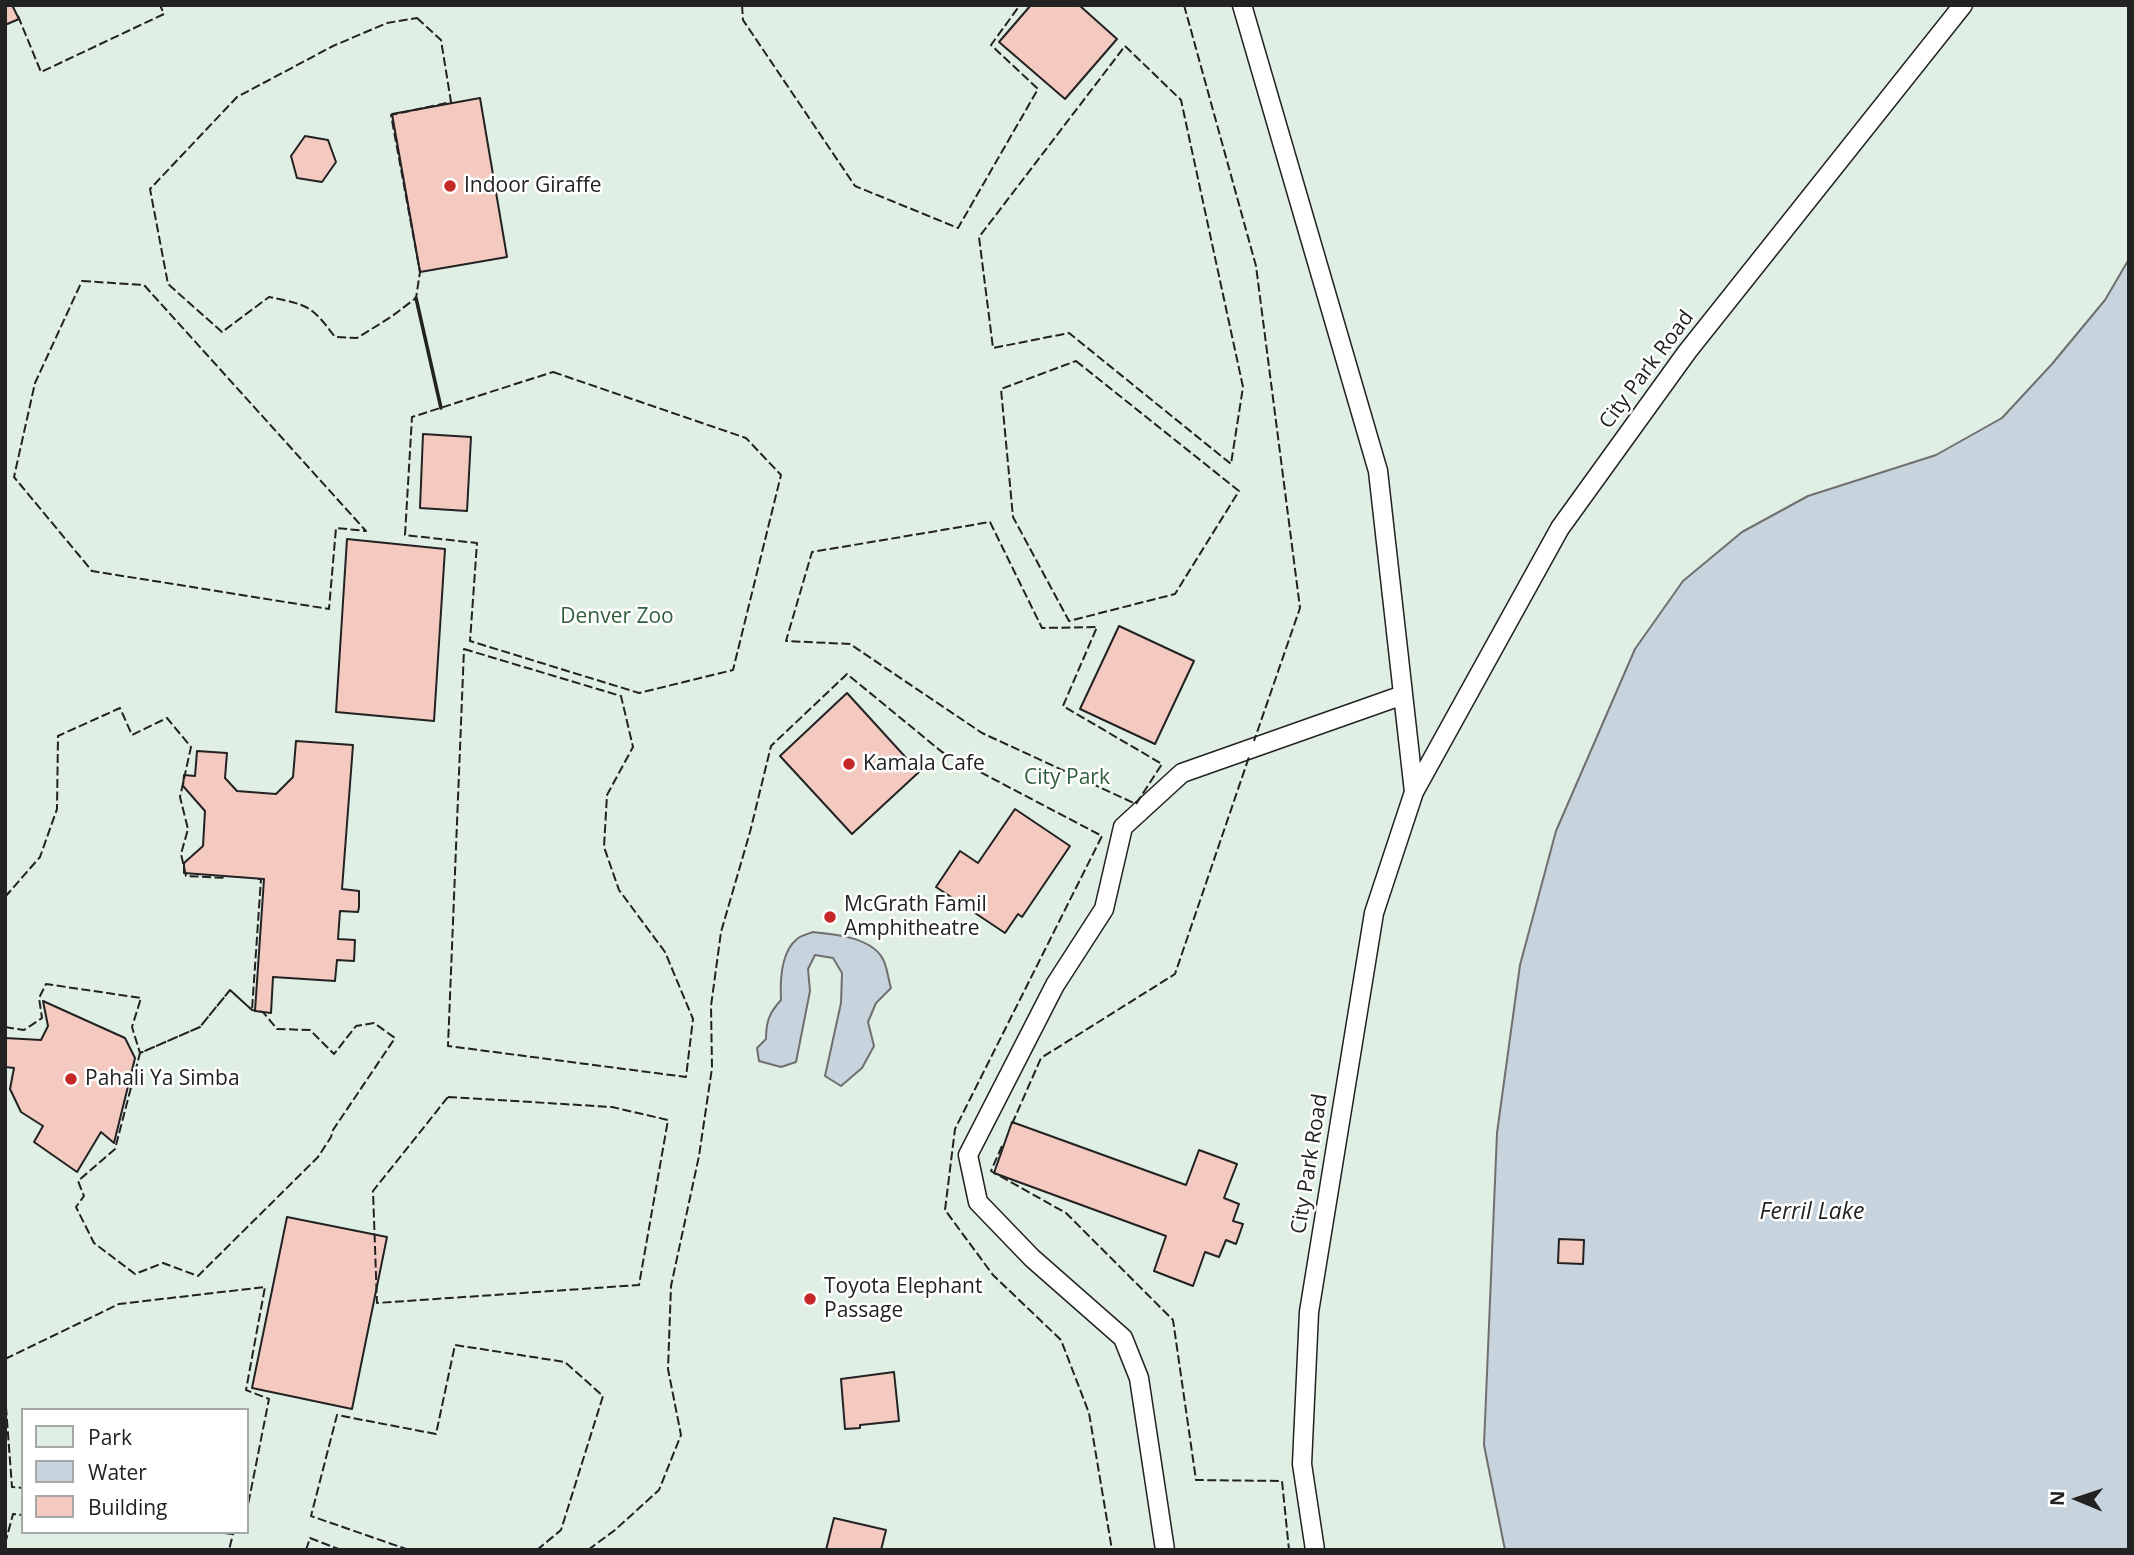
<!DOCTYPE html>
<html>
<head>
<meta charset="utf-8">
<style>
  body { margin:0 }
  #map { position:relative; width:2134px; height:1555px; overflow:hidden; background:#fff; font-family:"Open Sans",sans-serif }
  canvas { display:block }
  .frame { position:absolute; inset:0; border:7px solid #222; pointer-events:none }
  .legend { position:absolute; left:21px; top:1408px; width:228px; height:126px; box-sizing:border-box; background:#fff; border:2px solid #a7a7a7; margin:0; padding:9px 12px; list-style:none; font-size:21px; color:#222 }
  .legend li { display:flex; align-items:center; gap:14px; height:35px }
  .legend b { width:35px; border:2px solid #a7a7a7 }
  .north { position:absolute; left:2043px; top:1464px; width:70px; height:70px; -webkit-text-stroke:5px #fff; paint-order:stroke; rotate:272deg; font-size:19px; font-weight:700; line-height:28px; text-align:center; color:#222 }
  .north::after { content:''; display:block; margin:auto; width:24px; height:32px; background:#222; clip-path:polygon(50% 0,100% 100%,50% 72%,0 100%) }
</style>
</head>
<body>
<div id="map">
<canvas width="2134" height="1555"></canvas>
<div class="frame"></div>
<ul class="legend">
<li><b style="height:19px;background:#e0efe3"></b>Park</li>
<li><b style="height:19px;background:#c7d3dd"></b>Water</li>
<li><b style="height:19px;background:#f3c9c0"></b>Building</li>
</ul>
<div class="north">N</div>
</div>
<script>
const ctx = document.querySelector('canvas').getContext('2d');
ctx.lineJoin = 'round';
function fillPath(path, color) {
  ctx.fillStyle = color;
  ctx.fill(path, 'evenodd');
}
function trace(path, color, width, dash) {
  ctx.strokeStyle = color;
  ctx.lineWidth = width;
  ctx.lineCap = dash ? 'butt' : 'round';
  ctx.setLineDash(dash || []);
  ctx.stroke(path);
}
function write(font, color, halo, rows, align = 'center') {
  ctx.font = font + ' "Open Sans",sans-serif';
  ctx.lineWidth = 5;
  ctx.setLineDash([]);
  ctx.textBaseline = 'middle';
  ctx.strokeStyle = halo;
  ctx.fillStyle = color;
  for (const [text, x, y, turn = 0] of rows) {
    ctx.save();
    ctx.translate(x, y);
    ctx.rotate((+turn || 0) * Math.PI / 180);
    ctx.textAlign = isNaN(turn) ? turn : align;
    if (halo) ctx.strokeText(text, 0, 0);
    ctx.fillText(text, 0, 0);
    ctx.restore();
  }
}
const green = new Path2D(`
  M 5,5 L 2129,5 L 2129,1550 L 5,1550 ZM 23,1410 L 247,1410 L 247,1532 L 23,1532 Z`);
const water = new Path2D(`
  M 2129,259 L 2129,1550 L 1505,1550 L 1484,1445 L 1497,1133 L 1520,965 L 1556,831 L 1635,649 L 1683,581 L 1742,532 L 1808,496 L 1936,455 L 2002,418 L 2052,364 L 2105,300 Z
  M 813,932 C 833,934 868,937 881,956 C 887,963 888,979 891,988 L 876,1003 L 868,1022 L 874,1046 L 862,1068 L 841,1086 L 825,1076 L 841,1003 L 842,973 L 833,958 L 815,955 L 808,969 L 810,991 L 796,1062 L 781,1067 L 759,1061 L 757,1048 L 766,1039 C 766,1022 769,1013 781,1000 C 780,981 781,952 797,939 C 800,936 808,934 813,932 Z`);
const building = new Path2D(`
  M 5,5 L 12,5 L 19,19 L 5,25 Z
  M 1031,5 L 1079,5 L 1117,39 L 1065,99 L 999,42 Z
  M 480,98 L 507,257 L 420,272 L 392,114 Z
  M 305,136 L 328,140 L 336,162 L 322,182 L 297,178 L 291,156 Z
  M 423,434 L 471,437 L 467,511 L 420,508 Z
  M 347,539 L 445,549 L 434,721 L 336,712 Z
  M 1119,626 L 1194,661 L 1155,744 L 1080,709 Z
  M 847,693 L 919,772 L 852,834 L 780,756 Z
  M 296,741 L 353,745 L 342,889 L 359,891 L 359,907 L 358,912 L 340,911 L 338,939 L 355,940 L 354,961 L 337,960 L 335,981 L 273,977 L 271,1013 L 255,1011 L 264,879 L 184,873 L 184,863 L 203,846 L 205,811 L 183,786 L 184,775 L 195,776 L 197,751 L 227,753 L 225,778 L 237,791 L 276,794 L 293,777 Z
  M 1015,809 L 1070,846 L 1022,917 L 1018,914 L 1005,933 L 936,887 L 960,851 L 978,863 Z
  M 43,1001 L 125,1038 L 135,1058 L 114,1143 L 101,1132 L 77,1172 L 34,1142 L 43,1126 L 21,1112 L 10,1089 L 14,1068 L 5,1067 L 5,1038 L 41,1040 L 48,1026 Z
  M 1012,1122 L 1186,1185 L 1199,1150 L 1237,1164 L 1224,1198 L 1239,1204 L 1233,1221 L 1243,1224 L 1236,1244 L 1226,1240 L 1219,1257 L 1205,1252 L 1193,1286 L 1154,1271 L 1166,1236 L 994,1173 Z
  M 287,1217 L 387,1237 L 352,1409 L 252,1388 Z
  M 1559,1239 L 1584,1240 L 1583,1264 L 1558,1263 Z
  M 894,1372 L 899,1421 L 860,1425 L 860,1428 L 845,1429 L 841,1379 Z
  M 834,1518 L 886,1530 L 881,1550 L 826,1550 Z`);
const service = new Path2D(`
  M 1242,5 L 1378,471 L 1414,792
  M 1165,1550 L 1139,1378 L 1123,1338 L 1032,1258 L 978,1202 L 968,1155 L 1055,985 L 1104,909 L 1123,827 L 1182,773 L 1403,695
  M 1315,1550 L 1302,1464 L 1309,1312 L 1374,913 L 1414,792 L 1560,528 L 1687,352 L 1963,5`);
const fence = new Path2D(`
  M 742,5 L 743,20 L 855,186 L 958,228 L 1038,89 L 991,45 L 1020,5
  M 1184,5 L 1256,266 L 1300,608 L 1254,741
  M 18,16 L 41,72 L 164,14 L 160,5
  M 417,18 L 441,40 L 451,102 L 391,115 L 420,272 L 416,298 L 391,317 L 357,338 L 335,337 C 311,305 308,305 269,297 L 222,332 L 168,284 L 150,189 L 237,97 L 333,46 L 387,23 Z
  M 1125,46 L 1181,100 L 1243,387 L 1231,464 L 1069,333 L 993,348 L 979,237 Z
  M 82,281 L 144,285 L 366,531 L 336,528 L 329,609 L 92,571 L 14,477 L 35,383 Z
  M 1076,361 L 1239,491 L 1175,594 L 1069,621 L 1013,517 L 1001,389 Z
  M 553,372 L 746,438 L 781,475 L 733,670 L 639,693 L 470,641 L 477,543 L 405,535 L 412,417 Z
  M 990,522 L 1042,628 L 1097,627 L 1063,706 L 1162,764 L 1136,804 L 982,733 L 850,644 L 786,641 L 812,552 Z
  M 464,649 L 621,696 L 633,747 L 607,795 L 604,847 L 619,890 L 665,952 L 693,1019 L 686,1077 L 448,1046 Z
  M 5,897 L 40,857 L 57,809 L 58,736 L 120,708 L 132,735 L 167,718 L 191,747 L 180,797 L 188,829 L 181,854 L 186,876 L 227,878
  M 230,990 L 252,1010 L 263,1012 L 277,1029 L 310,1030 L 334,1054 L 356,1026 L 374,1023 L 395,1038 L 333,1130 L 331,1137 L 318,1157 L 198,1276 L 163,1263 L 135,1274 L 94,1243 L 76,1207 L 84,1196 L 78,1181 L 115,1149 L 140,1053 L 200,1027 Z
  M 5,1027 L 24,1030 L 42,1018 L 39,998 L 46,984 L 141,998 L 132,1027 L 140,1053 L 200,1027 L 230,990 L 252,1010 L 261,879 L 258,879
  M 448,1097 L 612,1107 L 668,1120 L 639,1285 L 377,1303 L 373,1191 Z
  M 1012,1124 L 1041,1058 L 1175,974 L 1250,754
  M 1002,1146 L 991,1171 L 1066,1213 L 1173,1320 L 1196,1480 L 1282,1481 L 1289,1550
  M 5,1359 L 119,1304 L 265,1287 L 246,1390 L 269,1399 L 247,1510
  M 5,1394 L 12,1487 L 23,1488
  M 213,1532 L 233,1534 L 229,1550
  M 5,1544 L 13,1514 L 23,1515
  M 306,1550 L 310,1538 L 341,1550
  M 409,1550 L 311,1516 L 337,1415 L 436,1434 L 455,1345 L 565,1362 L 603,1396 L 561,1530 L 537,1550
  M 588,1550 L 615,1530 L 659,1490 L 681,1435 L 668,1369 L 671,1286 L 699,1156 L 712,1068 L 711,1006 L 721,932 L 750,832 L 771,746 L 847,674 L 942,752 L 1102,836 L 955,1129 L 945,1210 L 993,1275 L 1061,1340 L 1089,1413 L 1112,1550`);
const wall = new Path2D(`
  M 416,298 L 441,408`);
const markers = [
  [450,186,7,"#c62828"],
  [849,764,7,"#c62828"],
  [830,917,7,"#c62828"],
  [71,1079,7,"#c62828"],
  [810,1299,7,"#c62828"]
];
const poiNames = [
  ["Indoor Giraffe",464,186],
  ["Kamala Cafe",863,764],
  ["McGrath Famil",844,905],
  ["Amphitheatre",844,929],
  ["Pahali Ya Simba",85,1079],
  ["Toyota Elephant",824,1287],
  ["Passage",824,1311]
];
const streetNames = [
  ["City Park Road",1647,370,-53],
  ["City Park Road",1310,1164,-81]
];
const parkNames = [
  ["Denver Zoo",617,617],
  ["City Park",1067,778]
];
const waterNames = [
  ["Ferril Lake",1812,1212]
];
fillPath(green, '#e0efe3');
trace(green, '#6f6f6f', 2);
fillPath(water, '#c7d3dd');
trace(water, '#6f6f6f', 2);
fillPath(building, '#f3c9c0');
trace(building, '#222', 2);
trace(service, '#222', 21);
trace(service, '#fff', 18);
trace(fence, '#222', 2, [9, 3.5]);
trace(wall, '#222', 3.5);
for (const [x, y, r, color] of markers) {
  const dot = new Path2D();
  dot.arc(x, y, r, 0, 2 * Math.PI);
  ctx.fillStyle = color;
  ctx.fill(dot);
  trace(dot, '#fff', 2.5);
}
write('21px', '#222', '#fff', poiNames, 'left');
write('21px', '#222', '#fff', streetNames);
write('21px', '#2f5e38', '#fff', parkNames);
write('italic 23px', '#222', '#fff', waterNames);
</script>
</body>
</html>
